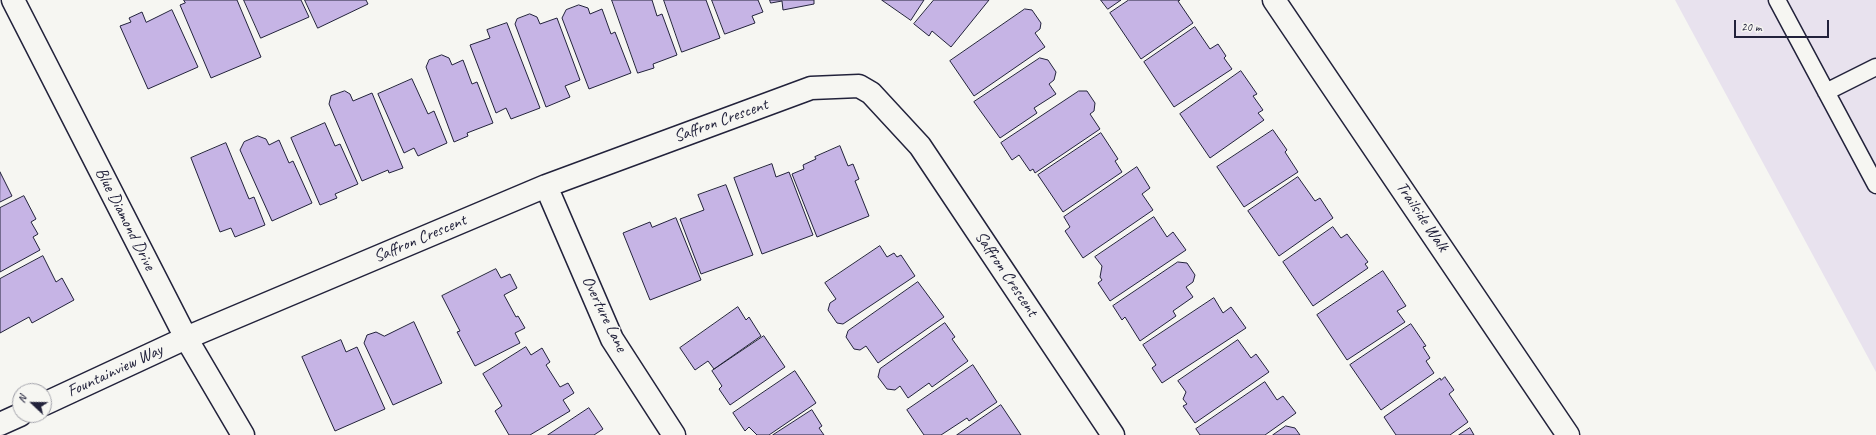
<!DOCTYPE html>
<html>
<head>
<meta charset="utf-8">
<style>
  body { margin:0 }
  #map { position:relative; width:1876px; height:435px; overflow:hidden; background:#f6f6f2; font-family:Caveat,sans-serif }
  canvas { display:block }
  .north { position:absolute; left:12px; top:383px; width:40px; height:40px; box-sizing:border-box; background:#f6f6f2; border:1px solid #a1a1a9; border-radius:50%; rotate:292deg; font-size:11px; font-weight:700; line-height:16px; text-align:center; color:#22223b }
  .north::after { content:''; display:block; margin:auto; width:14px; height:18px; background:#22223b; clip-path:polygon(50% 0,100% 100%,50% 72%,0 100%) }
  .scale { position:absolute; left:1734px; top:20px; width:95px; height:18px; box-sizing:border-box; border:2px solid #22223b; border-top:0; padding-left:5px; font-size:12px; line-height:14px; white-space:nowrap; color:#22223b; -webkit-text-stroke:3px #f6f6f2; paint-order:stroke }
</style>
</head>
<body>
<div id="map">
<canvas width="1876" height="435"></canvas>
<div class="north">N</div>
<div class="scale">20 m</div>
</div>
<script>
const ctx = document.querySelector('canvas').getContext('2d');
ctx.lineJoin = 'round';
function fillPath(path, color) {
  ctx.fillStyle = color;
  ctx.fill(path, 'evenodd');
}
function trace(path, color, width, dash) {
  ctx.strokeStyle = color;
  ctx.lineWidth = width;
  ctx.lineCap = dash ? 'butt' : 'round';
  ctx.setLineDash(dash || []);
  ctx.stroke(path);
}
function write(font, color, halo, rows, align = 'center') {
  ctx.font = font + ' Caveat,sans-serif';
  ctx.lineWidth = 3;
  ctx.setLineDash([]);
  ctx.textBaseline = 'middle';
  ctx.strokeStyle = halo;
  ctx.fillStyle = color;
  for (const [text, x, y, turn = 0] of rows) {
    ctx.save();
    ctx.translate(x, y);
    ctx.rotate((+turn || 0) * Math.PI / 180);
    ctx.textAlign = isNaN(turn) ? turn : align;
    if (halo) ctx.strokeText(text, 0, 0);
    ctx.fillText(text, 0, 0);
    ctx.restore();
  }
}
const built = new Path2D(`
  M 1675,0 L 1876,0 L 1876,372 Z`);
const building = new Path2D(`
  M 184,0 L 237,0 L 261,57 L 211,78 L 180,5 L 185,3 Z
  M 244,0 L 301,0 L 309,17 L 261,38 Z
  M 305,0 L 366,0 L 368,4 L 318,28 Z
  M 612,0 L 652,0 L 657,16 L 662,14 L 677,55 L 653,64 L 654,68 L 638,73 Z
  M 664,0 L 706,0 L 720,38 L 682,52 Z
  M 712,0 L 758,0 L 763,12 L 752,16 L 755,23 L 725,34 Z
  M 770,0 L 814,0 L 814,4 L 783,10 L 782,1 L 771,3 Z
  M 882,0 L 924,0 L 911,20 Z
  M 934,0 L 989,0 L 951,47 L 932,31 L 929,36 L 914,24 Z
  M 1101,0 L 1121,0 L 1108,9 Z
  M 1129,0 L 1180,0 L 1178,1 L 1193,23 L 1141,59 L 1110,13 Z
  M 579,5 L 588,8 L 590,14 L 602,9 L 611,34 L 615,32 L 631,73 L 589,89 L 562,18 L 566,10 Z
  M 1025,9 L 1032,10 L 1041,23 L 1040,29 L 1035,33 L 1045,47 L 974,96 L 950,61 Z
  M 172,10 L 198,67 L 148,89 L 120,26 L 131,22 L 129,18 L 142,12 L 146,22 Z
  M 530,14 L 537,17 L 540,24 L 557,18 L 580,80 L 565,86 L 570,97 L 546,107 L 515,24 L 517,19 Z
  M 507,23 L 540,108 L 511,119 L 506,108 L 496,113 L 470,45 L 490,38 L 487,30 Z
  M 1195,27 L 1210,49 L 1218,44 L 1226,56 L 1224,58 L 1232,69 L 1174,107 L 1144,62 Z
  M 442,55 L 449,58 L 452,65 L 463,60 L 472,84 L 477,82 L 493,123 L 467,133 L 468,136 L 454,142 L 426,67 L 429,60 Z
  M 1040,58 L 1048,60 L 1056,72 L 1054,80 L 1049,84 L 1056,94 L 1034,108 L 1037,113 L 1000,138 L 974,102 Z
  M 1241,71 L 1257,94 L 1253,96 L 1263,110 L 1258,113 L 1264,120 L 1210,158 L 1180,114 Z
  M 412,79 L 428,114 L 434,111 L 447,143 L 418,156 L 414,148 L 404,153 L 378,94 Z
  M 345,91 L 350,94 L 353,101 L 372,93 L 403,168 L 389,173 L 388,170 L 362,181 L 329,104 L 331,96 Z
  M 1079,91 L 1087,91 L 1095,103 L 1094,111 L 1090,114 L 1100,129 L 1035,173 L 1033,169 L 1030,171 L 1019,155 L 1012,160 L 1001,143 Z
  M 325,123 L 335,146 L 340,144 L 358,184 L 335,194 L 337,198 L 320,205 L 291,138 Z
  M 1273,130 L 1287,150 L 1285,152 L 1298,172 L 1244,207 L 1217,167 Z
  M 1101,133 L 1118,159 L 1115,161 L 1122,172 L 1063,212 L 1038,175 Z
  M 258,136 L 266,139 L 269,145 L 279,140 L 289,163 L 293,161 L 312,203 L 272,221 L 240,150 L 244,142 Z
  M 226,143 L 249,199 L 254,197 L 265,225 L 235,237 L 231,228 L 220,232 L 191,158 Z
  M 840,146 L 848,166 L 853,164 L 859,179 L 855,181 L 869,216 L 817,237 L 792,174 L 804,169 L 803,165 L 816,159 L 815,157 Z
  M 772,164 L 776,177 L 789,172 L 813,235 L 762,254 L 734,178 Z
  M 1137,167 L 1150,188 L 1142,194 L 1153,210 L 1083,258 L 1065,231 L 1070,227 L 1064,217 Z
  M 0,172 L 12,196 L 0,202 Z
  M 1298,177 L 1315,201 L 1320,198 L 1333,218 L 1279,256 L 1248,211 Z
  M 726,185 L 753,255 L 701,274 L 680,219 L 704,210 L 698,195 Z
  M 24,196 L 36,219 L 31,222 L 38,234 L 33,237 L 40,250 L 0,272 L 0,208 Z
  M 1154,217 L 1167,237 L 1173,232 L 1186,250 L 1110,301 L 1098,283 L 1102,280 L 1100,277 L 1102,266 L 1095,257 Z
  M 676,218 L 701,280 L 650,300 L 623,233 L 650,222 L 652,227 Z
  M 1333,227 L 1341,238 L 1347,234 L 1368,262 L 1365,264 L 1368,268 L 1313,306 L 1283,262 Z
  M 880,246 L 887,257 L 894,253 L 897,257 L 901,255 L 915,276 L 843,324 L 837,323 L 828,310 L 830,303 L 836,299 L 825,283 Z
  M 43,256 L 56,282 L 62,278 L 74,300 L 32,323 L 29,317 L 0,333 L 0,279 Z
  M 1178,262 L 1187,263 L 1195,275 L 1193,282 L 1186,287 L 1193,297 L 1173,311 L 1176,316 L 1140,341 L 1125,317 L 1122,320 L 1113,306 Z
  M 496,269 L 501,278 L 510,274 L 517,288 L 504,295 L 516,317 L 518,316 L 525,328 L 515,333 L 520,343 L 475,366 L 457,332 L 460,331 L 442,296 Z
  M 1383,271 L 1406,306 L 1397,311 L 1405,322 L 1347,360 L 1317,315 Z
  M 918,282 L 944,317 L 878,363 L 866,346 L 860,350 L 854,349 L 846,337 L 848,331 Z
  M 1214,298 L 1223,313 L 1231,307 L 1246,328 L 1162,383 L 1152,368 L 1156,365 L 1143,345 Z
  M 738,307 L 746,320 L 749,317 L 761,336 L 714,369 L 708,361 L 695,370 L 680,348 Z
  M 414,322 L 442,383 L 393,405 L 364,343 L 367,335 L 376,332 L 384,336 Z
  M 945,323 L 955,337 L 952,339 L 968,361 L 932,387 L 929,383 L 908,398 L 900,386 L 895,390 L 887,389 L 878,377 L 880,369 Z
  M 1411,324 L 1426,346 L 1423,347 L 1430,358 L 1426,361 L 1434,373 L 1381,410 L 1350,365 Z
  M 764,336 L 785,367 L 730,405 L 719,389 L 722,386 L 712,371 Z
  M 341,340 L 346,352 L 357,347 L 385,409 L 335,431 L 302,357 Z
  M 1238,340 L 1251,358 L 1256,354 L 1269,372 L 1195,423 L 1183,406 L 1187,404 L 1183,399 L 1186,392 L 1178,381 Z
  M 526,347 L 531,355 L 542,348 L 550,362 L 546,365 L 560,387 L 568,383 L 574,393 L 563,400 L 570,411 L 530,435 L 509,435 L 495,411 L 502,406 L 483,374 Z
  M 973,365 L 997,402 L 969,421 L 967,418 L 941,435 L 924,435 L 907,410 Z
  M 795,371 L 816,403 L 769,435 L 757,435 L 749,427 L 745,431 L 733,413 Z
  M 1445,377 L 1454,390 L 1449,394 L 1468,422 L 1450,435 L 1396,435 L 1384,417 L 1440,378 L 1441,380 Z
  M 1265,382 L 1277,400 L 1283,396 L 1296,413 L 1265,435 L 1200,435 L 1196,429 Z
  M 1001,405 L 1021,435 L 957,435 Z
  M 589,408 L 603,429 L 594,435 L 548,435 Z
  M 812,410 L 822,426 L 819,428 L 824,435 L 773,435 Z
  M 1286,426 L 1295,428 L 1300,435 L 1273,435 Z
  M 1470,428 L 1474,435 L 1459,435 Z`);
const service = new Path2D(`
  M 1777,0 L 1876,185
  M 1826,92 L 1876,67`);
const minor = new Path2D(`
  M 13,0 L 186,338 L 243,435
  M 1274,0 L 1568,435
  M 546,186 L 612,339 L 674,435
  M 44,404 L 186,338 L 546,186 L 811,88 L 859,86 L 871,93 L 920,146 L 1113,435
  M 0,424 L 20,415`);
const streetNames = [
  ["Saffron Crescent",721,121,-20],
  ["Trailside Walk",1422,217,56],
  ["Blue Diamond Drive",125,219,63],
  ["Saffron Crescent",420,239,-23],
  ["Saffron Crescent",1006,274,56],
  ["Overture Lane",604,314,64],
  ["Fountainview Way",115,371,-25]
];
fillPath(built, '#e8e2ee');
fillPath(building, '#c6b4e5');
trace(building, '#22223b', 1);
trace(service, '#22223b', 19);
trace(minor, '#22223b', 25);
trace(service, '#f6f6f2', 16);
trace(minor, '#f6f6f2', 22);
write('17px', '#22223b', '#f6f6f2', streetNames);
</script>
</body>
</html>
